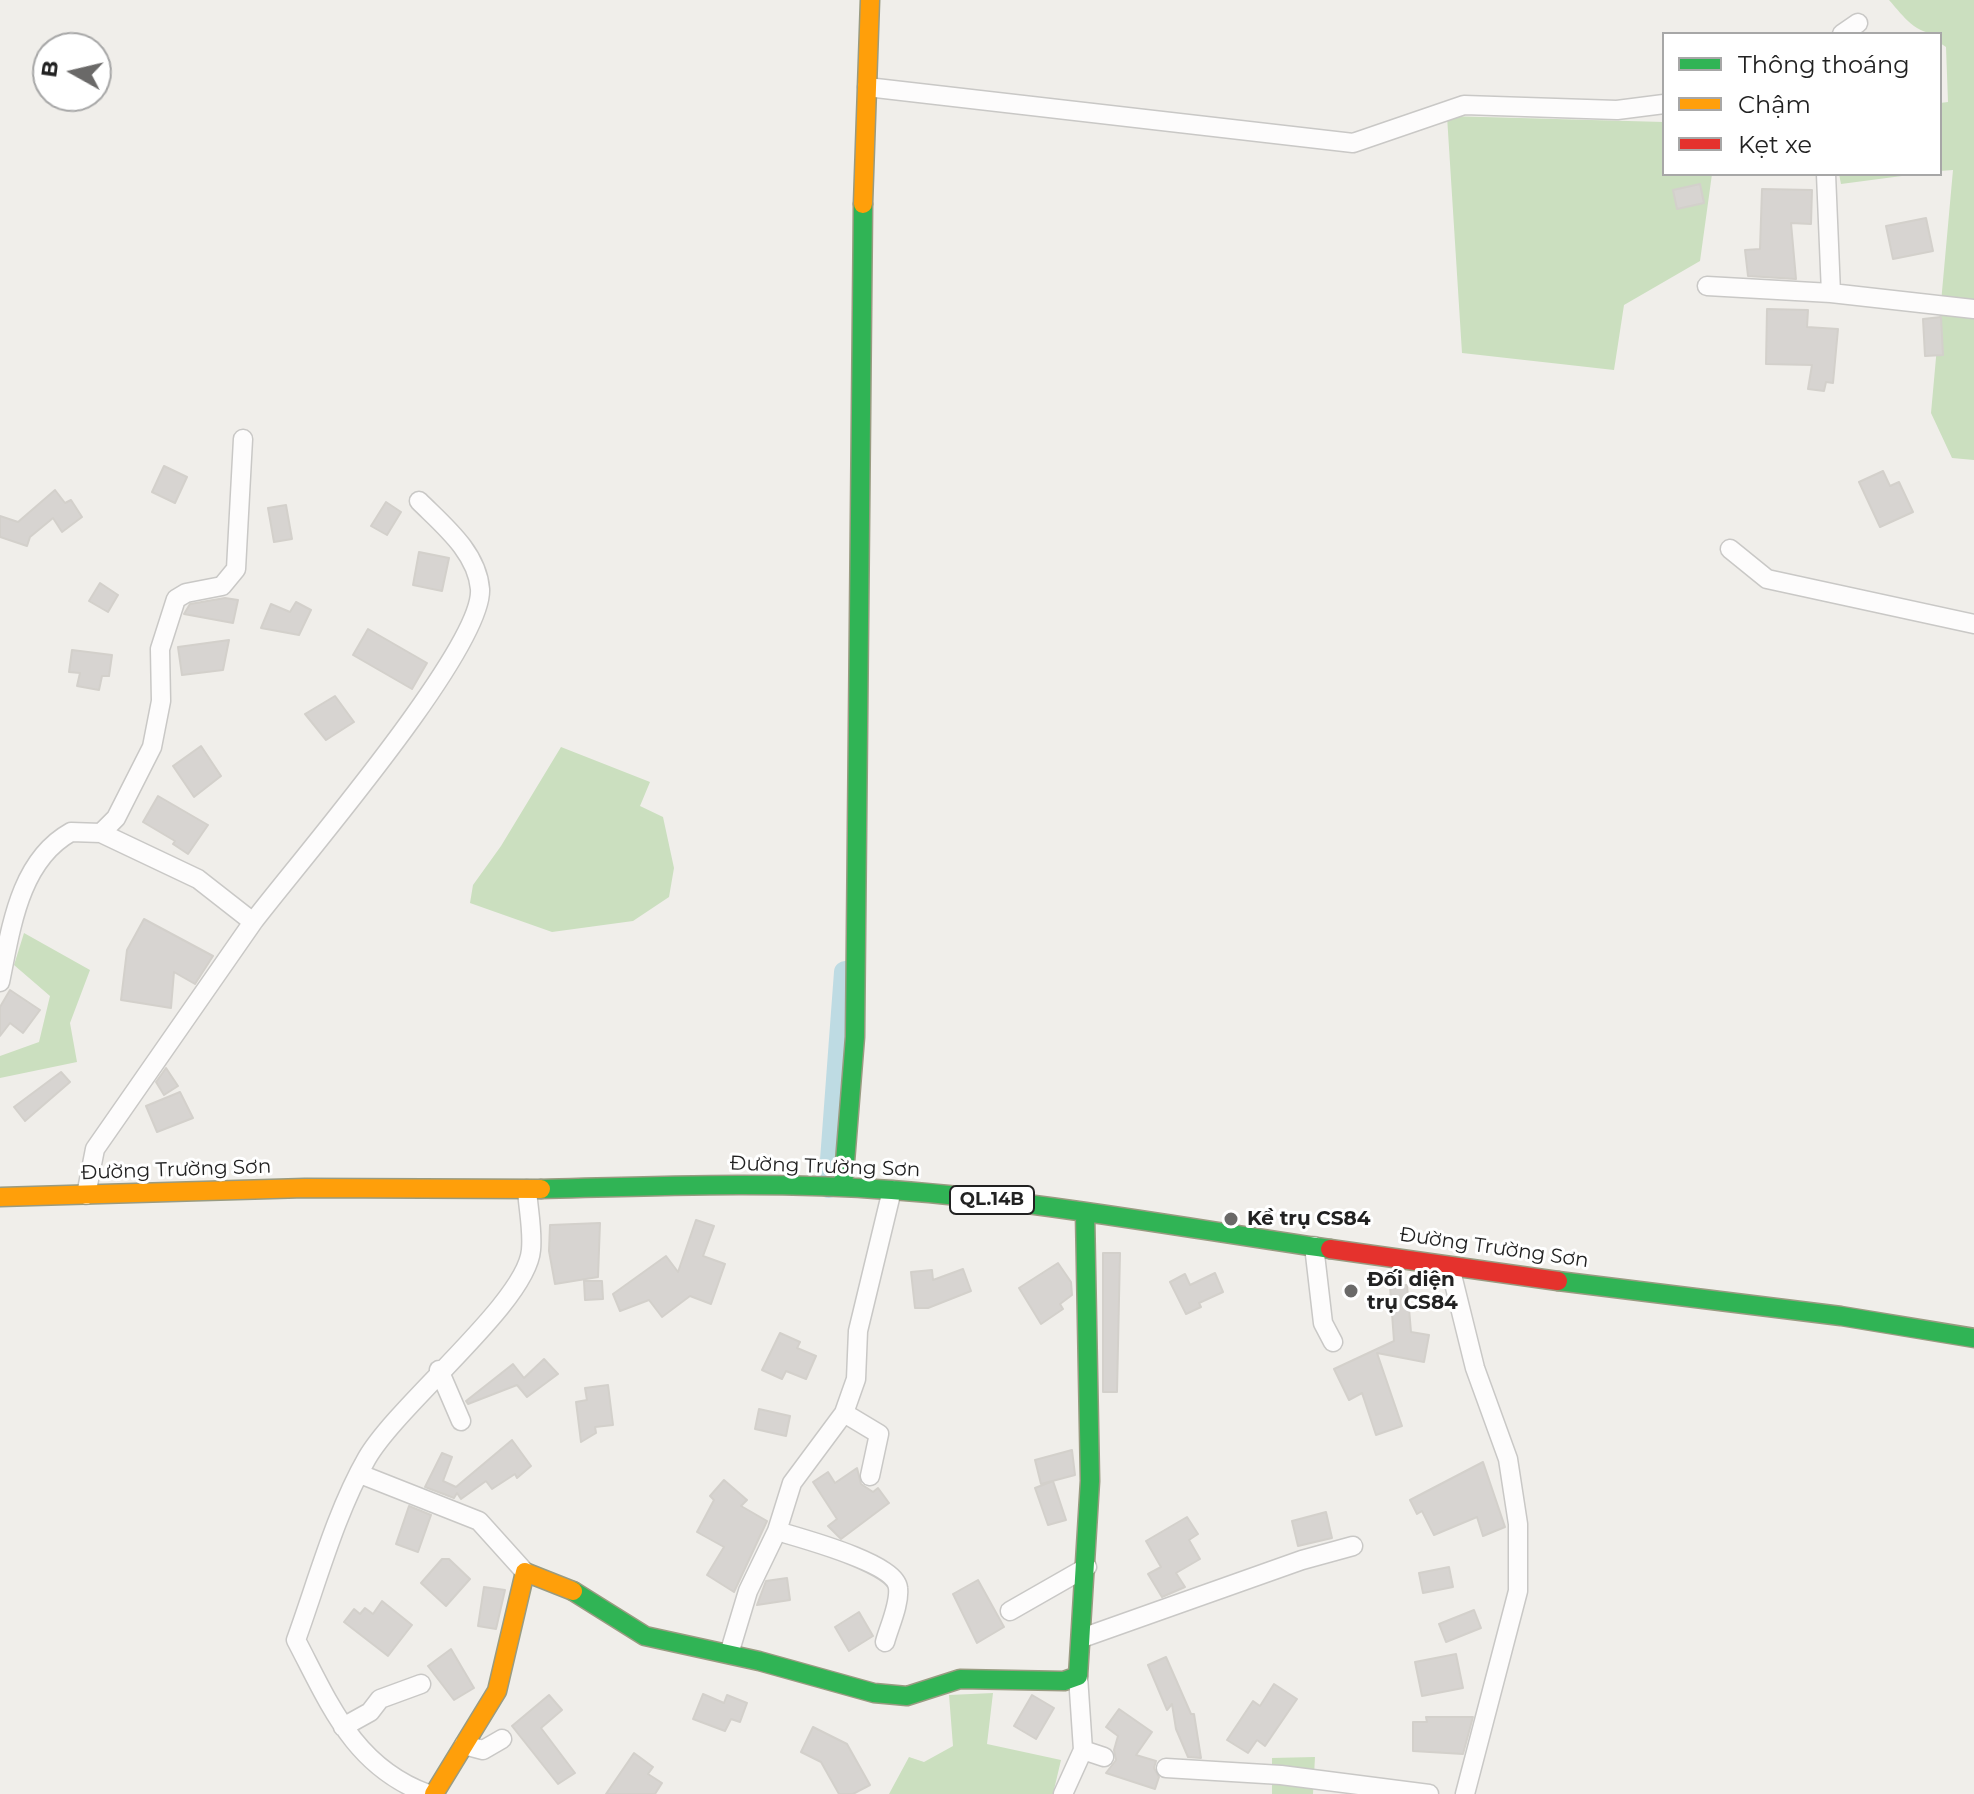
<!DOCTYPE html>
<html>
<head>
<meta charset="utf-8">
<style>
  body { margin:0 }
  #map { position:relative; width:1974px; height:1794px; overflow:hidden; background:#f0eeea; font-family:Montserrat,sans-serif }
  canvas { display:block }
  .legend { position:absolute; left:1662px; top:32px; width:280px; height:144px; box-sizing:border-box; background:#fff; border:2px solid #a7a7a7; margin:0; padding:10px 14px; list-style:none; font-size:24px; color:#222 }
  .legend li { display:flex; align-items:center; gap:16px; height:40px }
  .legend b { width:40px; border:2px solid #a7a7a7 }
  .north { position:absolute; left:32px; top:32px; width:80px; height:80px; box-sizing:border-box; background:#fff; border:2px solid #a7a7a7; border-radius:50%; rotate:278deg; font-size:22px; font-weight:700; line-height:32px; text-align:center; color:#222 }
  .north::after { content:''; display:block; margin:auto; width:28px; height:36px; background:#6a6968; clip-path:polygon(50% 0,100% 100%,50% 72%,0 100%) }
</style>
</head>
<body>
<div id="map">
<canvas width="1974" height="1794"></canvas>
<ul class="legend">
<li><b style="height:10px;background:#30b455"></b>Thông thoáng</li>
<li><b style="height:10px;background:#ff9f0a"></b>Chậm</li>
<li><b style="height:10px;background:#e5322d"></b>Kẹt xe</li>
</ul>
<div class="north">B</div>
</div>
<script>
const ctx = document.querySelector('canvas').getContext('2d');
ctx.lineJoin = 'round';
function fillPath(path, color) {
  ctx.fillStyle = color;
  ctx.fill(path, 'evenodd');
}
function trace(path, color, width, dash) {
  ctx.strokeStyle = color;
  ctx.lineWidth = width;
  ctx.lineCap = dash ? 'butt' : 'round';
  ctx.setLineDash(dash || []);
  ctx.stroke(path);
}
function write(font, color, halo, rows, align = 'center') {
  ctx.font = font + ' Montserrat,sans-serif';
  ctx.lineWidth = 6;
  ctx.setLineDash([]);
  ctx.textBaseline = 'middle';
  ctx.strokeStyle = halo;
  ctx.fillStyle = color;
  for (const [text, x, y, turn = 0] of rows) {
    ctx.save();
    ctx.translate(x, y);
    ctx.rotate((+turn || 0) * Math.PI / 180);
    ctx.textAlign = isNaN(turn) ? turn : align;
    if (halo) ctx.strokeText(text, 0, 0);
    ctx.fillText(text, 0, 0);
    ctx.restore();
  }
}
const forest = new Path2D(`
  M 1889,0 L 1974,0 L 1974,460 L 1952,458 L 1931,413 L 1953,170 L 1940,171 L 1940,103 L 1948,102 L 1946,47 L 1940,43 L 1940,34 C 1915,34 1905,18 1889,0 Z
  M 1447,116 L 1664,122 L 1664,174 L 1712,174 L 1700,261 L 1624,305 L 1614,370 L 1462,353 Z
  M 1839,174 L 1917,174 L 1841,184 Z
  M 561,747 L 650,782 L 640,806 L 663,817 L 674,868 L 669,897 L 633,921 L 552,932 L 470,903 L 473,885 L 501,846 Z
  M 24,933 L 90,970 L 70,1023 L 77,1062 L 0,1078 L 0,1056 L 39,1042 L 50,996 L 14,965 Z
  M 993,1693 L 987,1744 L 1061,1760 L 1053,1794 L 889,1794 L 909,1757 L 924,1762 L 953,1746 L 949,1695 Z
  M 1315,1757 L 1313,1794 L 1272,1794 L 1272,1758 Z`);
const canal = new Path2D(`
  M 829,1187 L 845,972`);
const building = new Path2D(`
  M 1700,184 L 1704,203 L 1677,209 L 1673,190 Z
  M 1762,189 L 1812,190 L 1811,224 L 1791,223 L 1796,279 L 1748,276 L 1745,250 L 1760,249 Z
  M 1926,218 L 1933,251 L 1893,259 L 1886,226 Z
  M 1767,309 L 1808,310 L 1807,327 L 1838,329 L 1833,383 L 1826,382 L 1824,391 L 1808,389 L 1812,365 L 1766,364 Z
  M 1941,317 L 1943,355 L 1925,356 L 1923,319 Z
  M 164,466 L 187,477 L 175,503 L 152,492 Z
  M 1883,471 L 1890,486 L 1899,482 L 1913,512 L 1880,527 L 1859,482 Z
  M 55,490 L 65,503 L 71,500 L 82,517 L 62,532 L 53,518 L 30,537 L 27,546 L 0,537 L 0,516 L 18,522 Z
  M 386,502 L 401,512 L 387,535 L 371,526 Z
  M 286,505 L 292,539 L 274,542 L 268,508 Z
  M 419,552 L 449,558 L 442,591 L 413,585 Z
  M 100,583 L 118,595 L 108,612 L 89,601 Z
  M 225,598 L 238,600 L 233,623 L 184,614 L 190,604 Z
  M 296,602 L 311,610 L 299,635 L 261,628 L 271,604 L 290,612 Z
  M 368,629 L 427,663 L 412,689 L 353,655 Z
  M 229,640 L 223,670 L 182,675 L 178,647 Z
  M 72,650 L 112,655 L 109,676 L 102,676 L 99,690 L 77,686 L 80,673 L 69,672 Z
  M 335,696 L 354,722 L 326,740 L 305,714 Z
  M 201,746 L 221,776 L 194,797 L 173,766 Z
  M 158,796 L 208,825 L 188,854 L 173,844 L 175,841 L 143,822 Z
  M 144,919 L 213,956 L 195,984 L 174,972 L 171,1008 L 121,1000 L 127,950 Z
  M 10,990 L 40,1010 L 23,1033 L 10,1023 L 0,1036 L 0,1007 Z
  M 166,1068 L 178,1086 L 164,1095 L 156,1082 Z
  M 61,1072 L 70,1082 L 25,1121 L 14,1107 Z
  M 180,1092 L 193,1118 L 157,1132 L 146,1106 Z
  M 696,1220 L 714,1226 L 703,1256 L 725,1264 L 711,1304 L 690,1296 L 662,1317 L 649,1300 L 620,1311 L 613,1294 L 666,1256 L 678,1272 Z
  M 600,1223 L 598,1277 L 555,1284 L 549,1251 L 550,1225 Z
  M 1103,1253 L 1120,1253 L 1117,1392 L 1103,1392 Z
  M 1058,1263 L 1071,1282 L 1072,1295 L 1060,1304 L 1063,1309 L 1041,1324 L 1019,1288 Z
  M 963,1269 L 971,1291 L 928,1308 L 915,1308 L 911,1272 L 932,1270 L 933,1280 Z
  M 1215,1273 L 1223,1292 L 1199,1303 L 1201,1307 L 1186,1314 L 1170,1282 L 1185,1274 L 1190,1285 Z
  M 584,1281 L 602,1281 L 603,1299 L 585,1300 Z
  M 1407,1285 L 1411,1332 L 1429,1335 L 1424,1362 L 1377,1353 L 1402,1426 L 1376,1435 L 1362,1393 L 1349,1400 L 1334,1369 L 1394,1341 L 1390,1286 Z
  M 780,1333 L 800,1342 L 797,1348 L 816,1356 L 806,1379 L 786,1371 L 782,1379 L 762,1370 Z
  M 544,1359 L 558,1374 L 527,1397 L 517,1385 L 468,1404 L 466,1401 L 513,1364 L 524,1378 Z
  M 608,1385 L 613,1425 L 595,1427 L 596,1433 L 581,1442 L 576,1402 L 587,1400 L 585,1388 Z
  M 759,1409 L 790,1416 L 786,1436 L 755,1429 Z
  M 512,1440 L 531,1466 L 517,1478 L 515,1474 L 492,1489 L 486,1481 L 461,1499 L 457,1493 L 454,1498 L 425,1487 L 442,1453 L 452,1457 L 443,1481 L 456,1487 Z
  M 1072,1450 L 1075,1475 L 1041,1484 L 1035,1460 Z
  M 1483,1462 L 1505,1527 L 1483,1536 L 1477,1517 L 1434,1535 L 1422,1511 L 1417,1514 L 1410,1500 Z
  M 857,1468 L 861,1484 L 873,1492 L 878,1488 L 889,1503 L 841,1539 L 828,1526 L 837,1519 L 813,1482 L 828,1472 L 835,1483 Z
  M 724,1480 L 747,1500 L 741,1506 L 767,1521 L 734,1592 L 707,1575 L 724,1547 L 697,1532 L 714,1500 L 710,1496 Z
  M 1053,1481 L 1066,1520 L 1048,1525 L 1035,1488 Z
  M 409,1506 L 431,1515 L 418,1552 L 396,1544 Z
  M 1326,1512 L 1332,1538 L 1298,1546 L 1292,1521 Z
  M 1187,1517 L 1198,1534 L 1189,1540 L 1200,1559 L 1176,1573 L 1185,1587 L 1162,1597 L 1148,1574 L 1161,1567 L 1146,1541 Z
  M 442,1559 L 449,1559 L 470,1579 L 446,1606 L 421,1583 Z
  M 1449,1567 L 1453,1587 L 1423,1593 L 1419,1573 Z
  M 787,1578 L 790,1600 L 757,1605 L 766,1581 Z
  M 978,1580 L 1004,1627 L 977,1643 L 953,1594 Z
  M 484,1587 L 505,1590 L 496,1629 L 478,1626 Z
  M 382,1601 L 412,1625 L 388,1656 L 344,1622 L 354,1609 L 360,1614 L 365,1608 L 373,1614 Z
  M 1474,1610 L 1481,1628 L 1446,1642 L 1439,1624 Z
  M 859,1612 L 873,1636 L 849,1651 L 835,1627 Z
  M 451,1649 L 474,1688 L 454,1700 L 428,1666 Z
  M 1456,1654 L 1463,1688 L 1422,1696 L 1415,1662 Z
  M 1166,1657 L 1191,1714 L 1194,1714 L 1201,1758 L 1188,1757 L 1176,1729 L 1172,1704 L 1167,1710 L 1148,1665 Z
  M 1274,1684 L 1297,1699 L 1265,1746 L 1257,1740 L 1248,1753 L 1227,1740 L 1253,1701 L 1260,1706 Z
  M 703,1694 L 724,1703 L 727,1695 L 747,1703 L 740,1722 L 731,1719 L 725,1731 L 693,1719 Z
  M 549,1695 L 562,1710 L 541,1728 L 575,1773 L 558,1784 L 512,1726 Z
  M 1032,1695 L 1054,1708 L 1036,1739 L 1014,1726 Z
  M 1119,1709 L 1152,1732 L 1136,1755 L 1156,1761 L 1154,1768 L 1159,1777 L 1155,1789 L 1106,1773 L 1116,1760 L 1114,1750 L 1118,1736 L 1106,1727 Z
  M 1426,1717 L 1473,1717 L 1463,1754 L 1413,1751 L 1413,1722 L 1427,1722 Z
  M 813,1727 L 847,1744 L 870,1785 L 853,1794 L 839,1794 L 821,1762 L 801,1752 Z
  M 634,1753 L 653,1767 L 648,1774 L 662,1783 L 655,1794 L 606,1794 Z`);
const street = new Path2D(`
  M 1842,34 L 1858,23
  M 867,87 L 1353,143 L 1464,105 L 1617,110 L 1664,104
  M 1826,174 L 1831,293
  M 1707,286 L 1831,293 L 1974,309
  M 1730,549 L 1767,579 L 1974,624
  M 253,922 C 297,864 484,648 480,589 C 477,552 443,525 419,501
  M 0,982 C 11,929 19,861 71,832 L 101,833
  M 86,1195 L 95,1149 L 253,922 L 198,879 L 101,833 L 116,818 L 152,747 L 161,701 L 160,649 L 176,599 L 186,593 L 222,586 L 236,569 L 243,439
  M 1314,1246 L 1323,1323 L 1333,1342
  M 1450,1267 L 1475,1368 L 1508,1459 L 1518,1524 L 1518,1591 L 1465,1794
  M 439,1370 L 461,1421
  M 844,1413 L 879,1434 L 870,1476
  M 360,1474 L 479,1521 L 525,1572
  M 777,1531 C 800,1538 896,1563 898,1588 C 900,1604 889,1627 885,1642
  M 1010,1611 L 1087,1567
  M 1082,1638 L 1302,1560 L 1353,1546
  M 729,1654 L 748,1591 L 777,1531 L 792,1483 L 844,1413 L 856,1379 L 858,1331 L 892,1190
  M 1078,1676 L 1083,1750 L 1104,1757
  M 343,1727 L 370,1712 L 380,1699 L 421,1684
  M 464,1745 L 483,1750 L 502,1739
  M 1166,1768 L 1281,1775 L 1429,1794
  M 428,1794 C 354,1767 330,1705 296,1640 C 317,1582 336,1512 367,1458 C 399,1403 527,1302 531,1250 C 533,1230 528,1208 527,1189
  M 1063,1794 L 1083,1750`);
const fast = new Path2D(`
  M 843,1187 L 855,1037 L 863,204
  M 541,1189 C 658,1186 775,1181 892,1190 C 1039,1201 1185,1228 1330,1249
  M 1558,1281 L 1841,1316 L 1974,1338
  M 573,1591 L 645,1636 L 759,1661 L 874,1693 L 907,1696 L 960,1679 L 1064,1681 L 1078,1676 L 1090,1481 L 1085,1213`);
const slow = new Path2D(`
  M 863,204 L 870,0
  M 0,1197 L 305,1188 L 541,1189
  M 434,1794 L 497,1691 L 525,1572 L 573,1591`);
const jam = new Path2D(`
  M 1330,1249 L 1558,1281`);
const markers = [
  [1231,1219,8,"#6a6968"],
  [1351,1291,8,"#6a6968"]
];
const shields = [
  [992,1200,84]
];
const shieldNames = [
  ["QL.14B",992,1200]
];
const streetNames = [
  ["Đường Trường Sơn",825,1167,2],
  ["Đường Trường Sơn",176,1170,-2],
  ["Đường Trường Sơn",1494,1248,8]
];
const poiNames = [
  ["Kề trụ CS84",1247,1219],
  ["Đối diện",1367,1280],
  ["trụ CS84",1367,1303]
];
fillPath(forest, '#cbdfbf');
trace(canal, '#bedbe3', 22);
fillPath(building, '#d7d4d1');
trace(building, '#d3d0cb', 2);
trace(street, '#c9c8c6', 21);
trace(fast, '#999b81', 21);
trace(slow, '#999b81', 21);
trace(jam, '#999b81', 21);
trace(street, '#fdfcfc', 18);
trace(fast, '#30b455', 18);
trace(slow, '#ff9f0a', 18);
trace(jam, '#e5322d', 18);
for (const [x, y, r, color] of markers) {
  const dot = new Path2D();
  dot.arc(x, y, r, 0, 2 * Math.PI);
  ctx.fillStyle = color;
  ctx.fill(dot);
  trace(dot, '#fff', 3);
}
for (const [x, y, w] of shields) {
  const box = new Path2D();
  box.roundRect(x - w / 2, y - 14, w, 28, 6);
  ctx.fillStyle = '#fff';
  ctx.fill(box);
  trace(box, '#222', 2);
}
write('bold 18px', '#222', null, shieldNames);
write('20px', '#222', '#fff', streetNames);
write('bold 20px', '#222', '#fff', poiNames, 'left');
</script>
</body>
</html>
